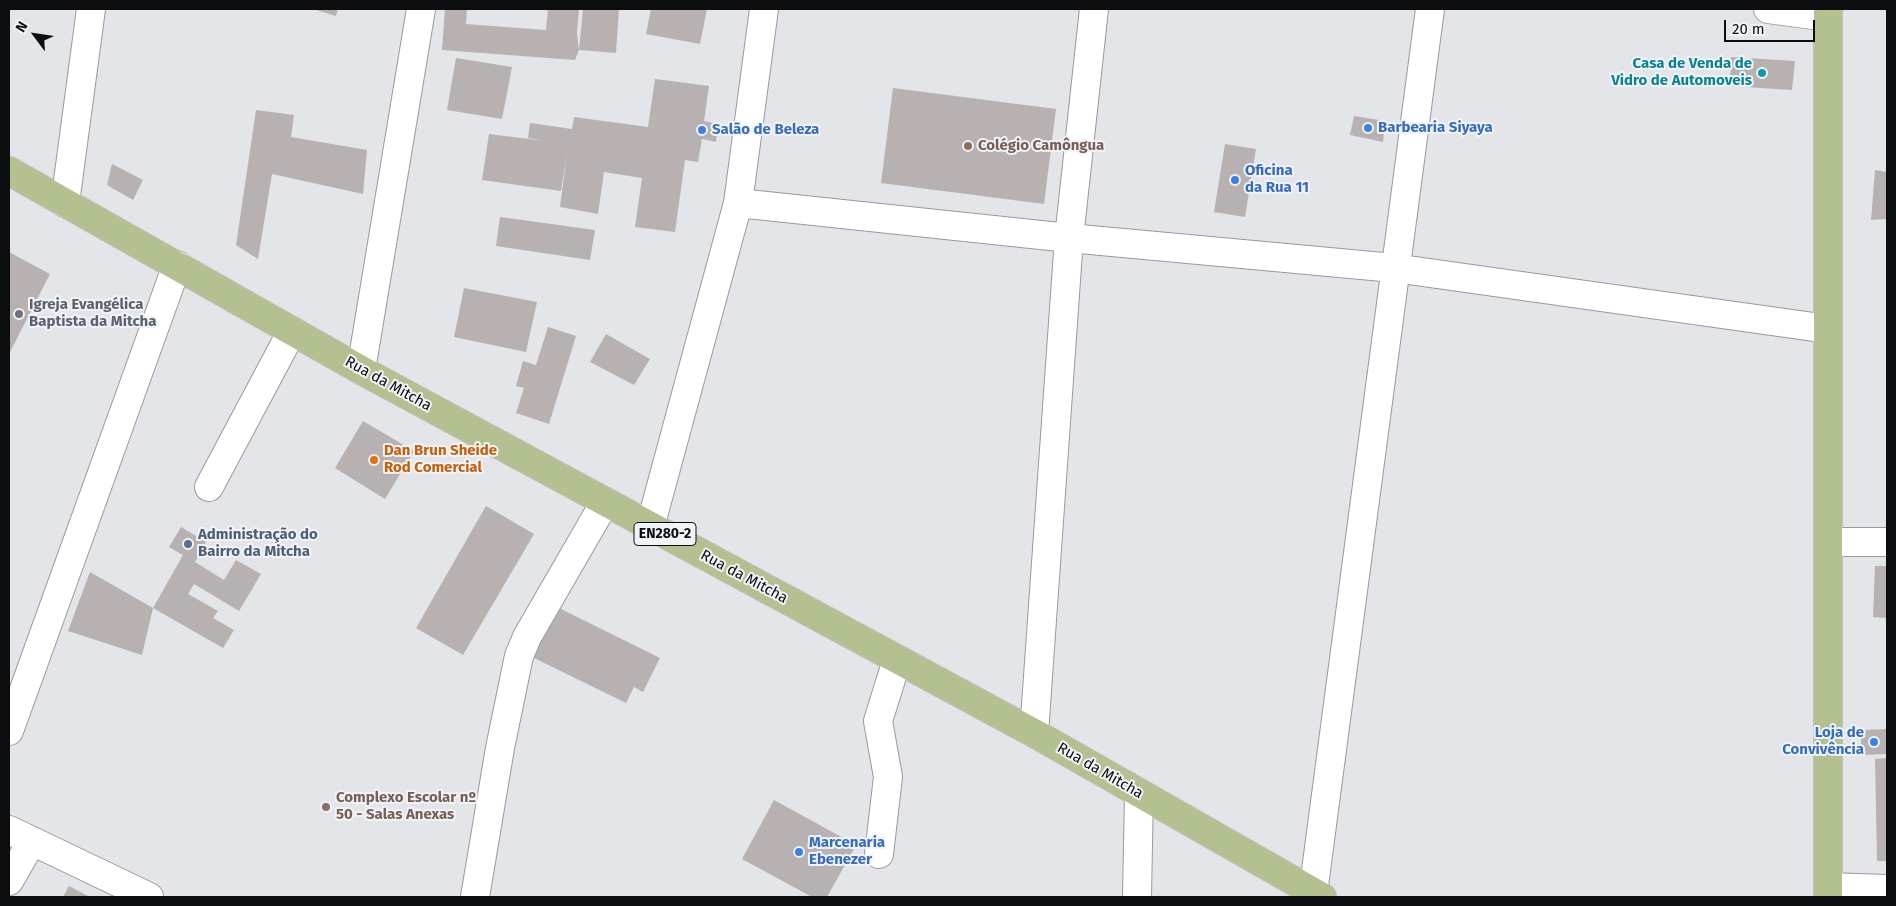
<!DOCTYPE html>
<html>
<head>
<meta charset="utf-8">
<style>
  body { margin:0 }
  #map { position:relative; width:1896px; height:906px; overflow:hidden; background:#e3e5e9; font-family:"Fira Sans",sans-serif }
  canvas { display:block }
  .frame { position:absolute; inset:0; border:10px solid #0c0d0e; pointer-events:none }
  .north { position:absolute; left:10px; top:10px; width:50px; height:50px; -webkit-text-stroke:4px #f0f3f7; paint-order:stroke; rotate:301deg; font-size:14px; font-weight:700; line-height:20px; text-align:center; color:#0c0d0e }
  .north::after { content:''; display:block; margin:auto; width:18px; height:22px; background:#0c0d0e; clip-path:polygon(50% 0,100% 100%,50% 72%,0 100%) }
  .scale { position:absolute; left:1724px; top:20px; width:91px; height:22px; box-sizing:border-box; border:2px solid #0c0d0e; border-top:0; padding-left:6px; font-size:15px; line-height:18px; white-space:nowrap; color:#0c0d0e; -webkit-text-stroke:4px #f0f3f7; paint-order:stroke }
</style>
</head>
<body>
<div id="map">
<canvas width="1896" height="906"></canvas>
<div class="frame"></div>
<div class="north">N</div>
<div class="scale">20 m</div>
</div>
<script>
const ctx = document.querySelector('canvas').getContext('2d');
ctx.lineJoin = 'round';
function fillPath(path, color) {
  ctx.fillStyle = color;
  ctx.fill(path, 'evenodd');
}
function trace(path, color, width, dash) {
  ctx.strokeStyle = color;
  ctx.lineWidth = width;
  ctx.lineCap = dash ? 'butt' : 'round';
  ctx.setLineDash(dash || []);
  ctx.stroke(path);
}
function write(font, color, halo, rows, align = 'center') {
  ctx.font = font + ' "Fira Sans",sans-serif';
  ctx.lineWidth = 4;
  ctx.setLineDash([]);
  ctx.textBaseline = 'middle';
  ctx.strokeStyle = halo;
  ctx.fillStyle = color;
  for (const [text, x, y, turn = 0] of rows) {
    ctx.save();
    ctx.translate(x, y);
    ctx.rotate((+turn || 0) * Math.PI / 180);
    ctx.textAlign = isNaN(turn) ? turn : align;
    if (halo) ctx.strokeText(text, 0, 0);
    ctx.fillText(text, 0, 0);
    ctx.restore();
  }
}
const building = new Path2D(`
  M 313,9 L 338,9 L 336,16 Z
  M 445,9 L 467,9 L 466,24 L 546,30 L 548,9 L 579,9 L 577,33 L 579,50 L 575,60 L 442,50 Z
  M 583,9 L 619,9 L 616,53 L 579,50 Z
  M 651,9 L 707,9 L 700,44 L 646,34 Z
  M 1731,57 L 1795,61 L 1792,90 L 1730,86 Z
  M 456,58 L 512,67 L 502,119 L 447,110 Z
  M 655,79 L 709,86 L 704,121 L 718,124 L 716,142 L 702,139 L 698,162 L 685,160 L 675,232 L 635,227 L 642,178 L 604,172 L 598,214 L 560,207 L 567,153 L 561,191 L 482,180 L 489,134 L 546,141 L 528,138 L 530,123 L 572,129 L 574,117 L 648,127 Z
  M 893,88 L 1056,109 L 1044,204 L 881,183 Z
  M 256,110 L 294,115 L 291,137 L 367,150 L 363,194 L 272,174 L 258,259 L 236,245 Z
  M 1354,116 L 1385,121 L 1383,142 L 1350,135 Z
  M 1225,144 L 1256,149 L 1245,217 L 1214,212 Z
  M 112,164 L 143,180 L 133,200 L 107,185 Z
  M 1875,170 L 1887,172 L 1887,219 L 1871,220 Z
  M 500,217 L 595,230 L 590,260 L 496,246 Z
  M 9,252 L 50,274 L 9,354 Z
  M 464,288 L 537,302 L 526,352 L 454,337 Z
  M 548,327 L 576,336 L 549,424 L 516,413 L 524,388 L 516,386 L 523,361 L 536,365 Z
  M 606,334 L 650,359 L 634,385 L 590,362 Z
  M 363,421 L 414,451 L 385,499 L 335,468 Z
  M 486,506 L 534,534 L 463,655 L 416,628 Z
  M 181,527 L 206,542 L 195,562 L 224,580 L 236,560 L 261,574 L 239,611 L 194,584 L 188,594 L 218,611 L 213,618 L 234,630 L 223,648 L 153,608 L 183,555 L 169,547 Z
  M 1875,566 L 1887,566 L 1887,618 L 1873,617 Z
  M 90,572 L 153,608 L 142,655 L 68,631 Z
  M 557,607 L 660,658 L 643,692 L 634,687 L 626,703 L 532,657 Z
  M 1887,729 L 1887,754 L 1861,755 L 1861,730 Z
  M 1887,758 L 1887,861 L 1877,861 L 1875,759 Z
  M 774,800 L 856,845 L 827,897 L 812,897 L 742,859 Z
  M 69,886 L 90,897 L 63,897 Z`);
const minor = new Path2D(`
  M 1768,9 L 1828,17
  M 65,203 L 91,9
  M 738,203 L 1069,238 L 1394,268 L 1828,329
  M 361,370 L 421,9
  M 209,487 L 292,331
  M 650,527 L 738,203 L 764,9
  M 1828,542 L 1887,542
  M 9,731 L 177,265
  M 1034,733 L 1069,238 L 1094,9
  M 9,830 L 149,897
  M 879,854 L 888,777 L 878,721 L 897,660
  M 9,881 L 32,841
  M 1828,887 L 1887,889
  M 1313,893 L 1430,9
  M 475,897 L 500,748 L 519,656 L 527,637 L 605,502
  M 1137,897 L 1139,793`);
const major = new Path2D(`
  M 1828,9 L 1828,897
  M 9,171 L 361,370 L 1034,733 L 1322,897`);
const markers = [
  [1762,73,5,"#0f9aa8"],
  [1368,128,5,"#3f7fe0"],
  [702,130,5,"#3f7fe0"],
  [968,146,5,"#8d6e63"],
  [1235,180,5,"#3f7fe0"],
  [19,314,5,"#6b7280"],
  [374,460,5,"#e8710a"],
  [188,544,5,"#5c6f8a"],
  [1874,742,5,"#3f7fe0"],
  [326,807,5,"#8d6e63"],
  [799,852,5,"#3f7fe0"]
];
const shields = [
  [665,534,62]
];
const shieldNames = [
  ["EN280-2",665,534]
];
const cultureNames = [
  ["Casa de Venda de",1752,64],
  ["Vidro de Automoveis",1752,81]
];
const shopNames = [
  ["Barbearia Siyaya",1378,128],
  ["Salão de Beleza",712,130],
  ["Oficina",1245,171],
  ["da Rua 11",1245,188],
  ["Loja de",1864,733,"right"],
  ["Convivência",1864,750,"right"],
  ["Marcenaria",809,843],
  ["Ebenezer",809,860]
];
const educationNames = [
  ["Colégio Camôngua",978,146],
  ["Complexo Escolar nº",336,798],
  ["50 - Salas Anexas",336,815]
];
const worshipNames = [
  ["Igreja Evangélica",29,305],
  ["Baptista da Mitcha",29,322]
];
const streetNames = [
  ["Rua da Mitcha",388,384,29],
  ["Rua da Mitcha",744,577,28],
  ["Rua da Mitcha",1100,771,30]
];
const foodNames = [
  ["Dan Brun Sheide",384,451],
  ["Rod Comercial",384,468]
];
const serviceNames = [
  ["Administração do",198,535],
  ["Bairro da Mitcha",198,552]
];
fillPath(building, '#b7b2b1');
trace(minor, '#989a9e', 30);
trace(major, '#c0c0c0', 30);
trace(minor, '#fff', 28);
trace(major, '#b3c08f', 28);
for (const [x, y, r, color] of markers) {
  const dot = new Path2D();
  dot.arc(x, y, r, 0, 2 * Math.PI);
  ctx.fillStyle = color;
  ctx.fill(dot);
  trace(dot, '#f0f3f7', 2);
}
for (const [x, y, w] of shields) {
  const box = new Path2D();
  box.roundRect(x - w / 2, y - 11.5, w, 23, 4);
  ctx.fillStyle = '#f0f3f7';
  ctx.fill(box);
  trace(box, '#0c0d0e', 1);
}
write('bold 14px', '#0c0d0e', null, shieldNames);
write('bold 15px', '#0d838f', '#f0f3f7', cultureNames, 'right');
write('bold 15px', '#366cbe', '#f0f3f7', shopNames, 'left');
write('bold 15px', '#785e54', '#f0f3f7', educationNames, 'left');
write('bold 15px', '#5b616d', '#f0f3f7', worshipNames, 'left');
write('15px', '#0c0d0e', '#f0f3f7', streetNames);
write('bold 15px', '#c56008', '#f0f3f7', foodNames, 'left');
write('bold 15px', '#4e5e75', '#f0f3f7', serviceNames, 'left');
</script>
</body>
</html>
